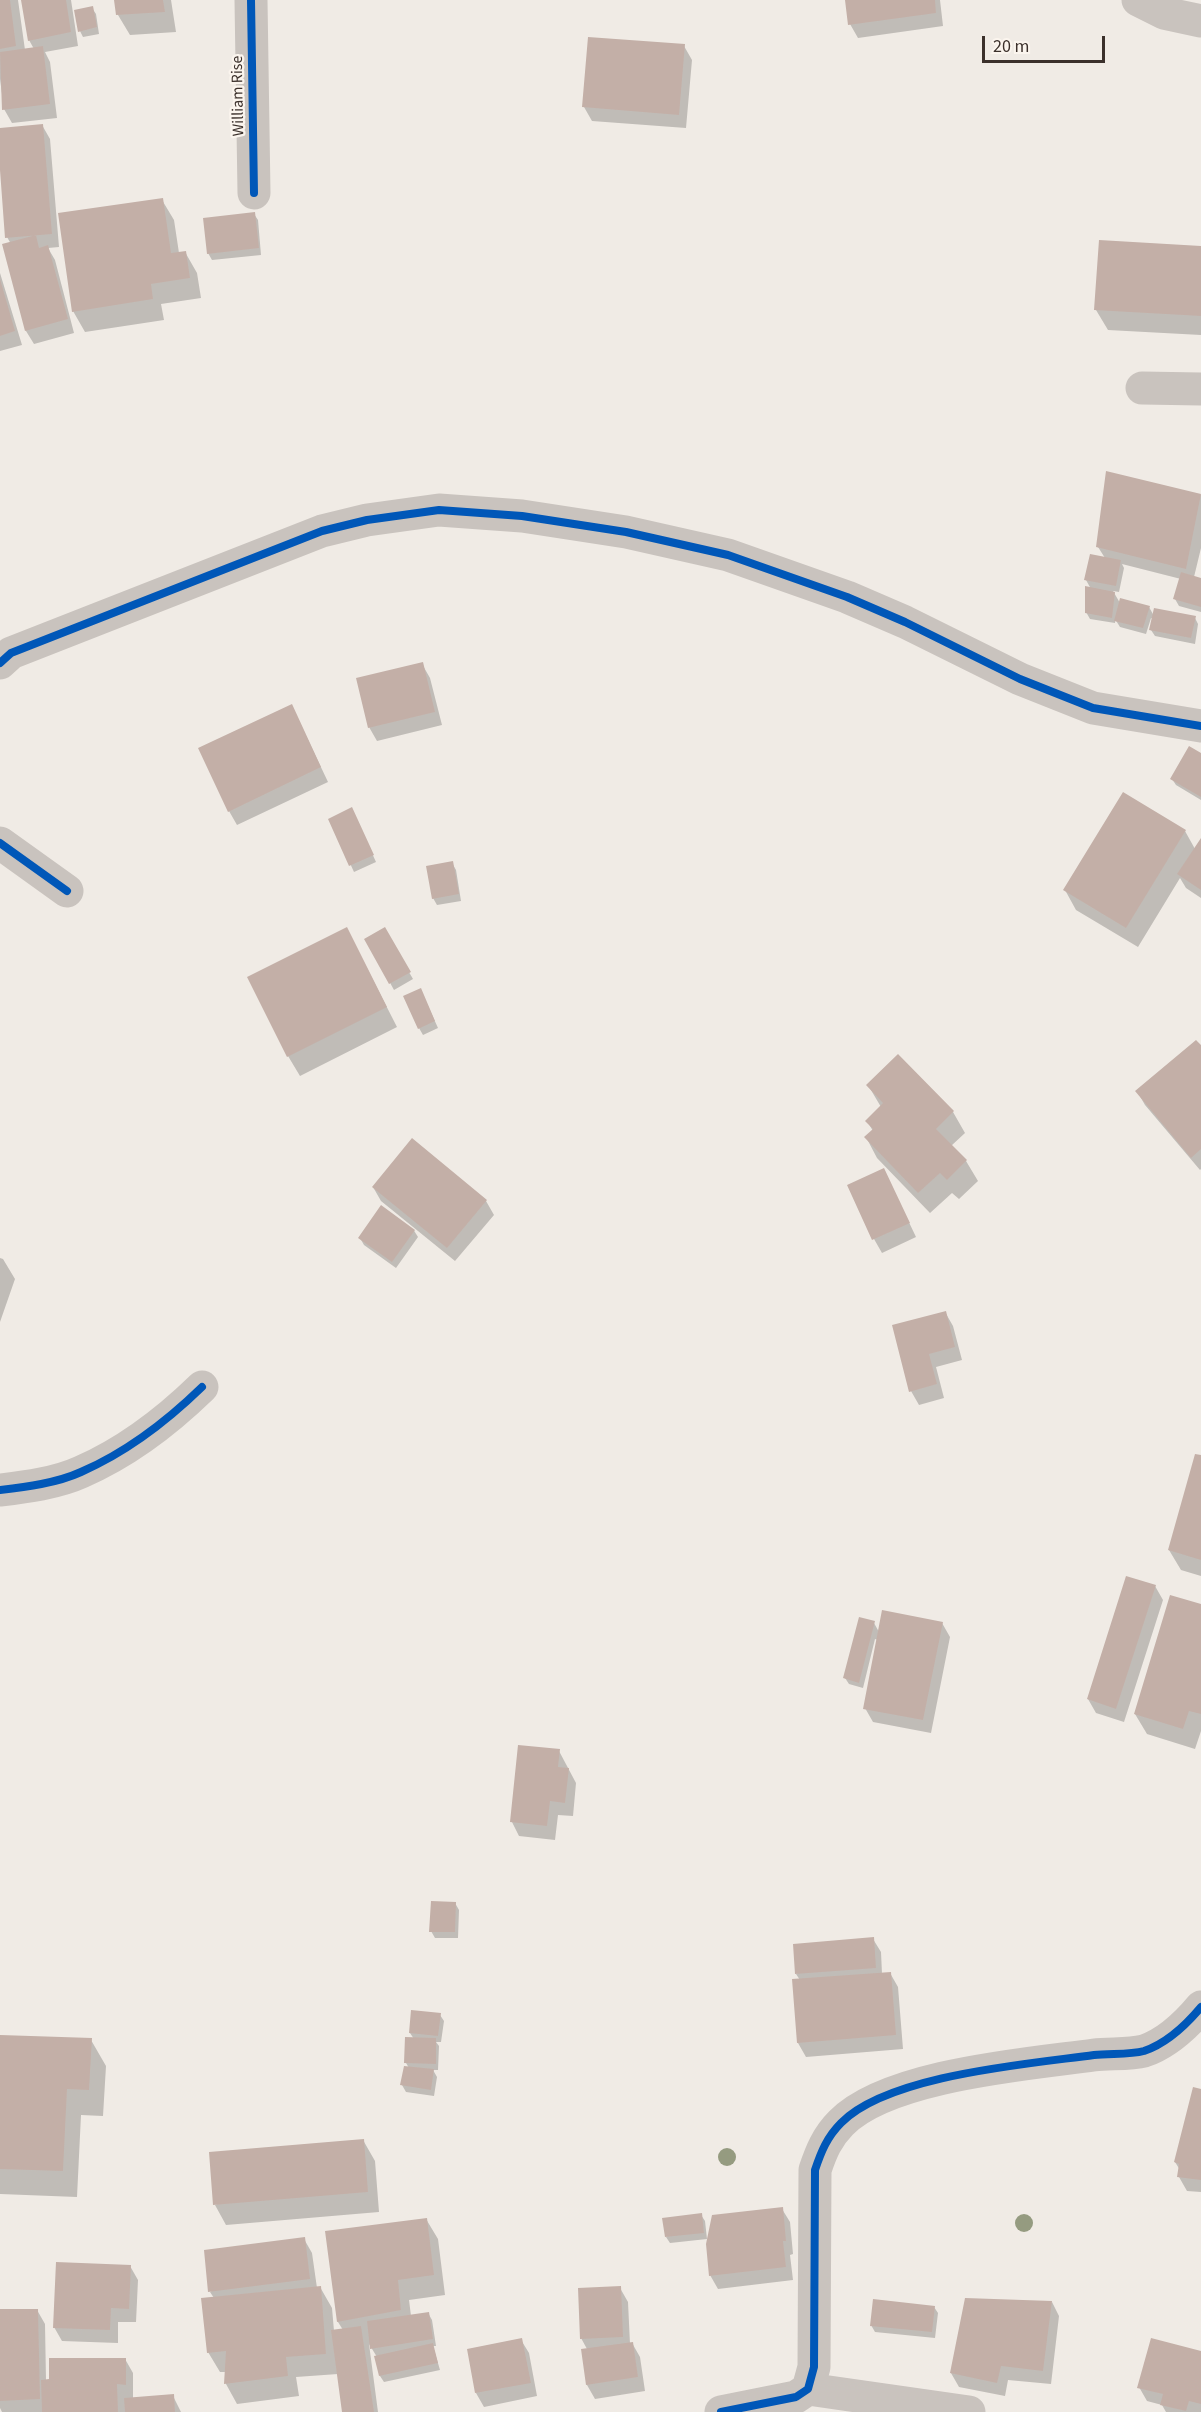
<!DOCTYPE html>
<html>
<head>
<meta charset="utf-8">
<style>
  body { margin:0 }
  #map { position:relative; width:1201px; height:2412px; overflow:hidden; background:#f0ebe5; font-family:"Source Sans 3",sans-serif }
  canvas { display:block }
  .scale { position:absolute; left:982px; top:36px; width:123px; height:27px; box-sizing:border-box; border:3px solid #3b302b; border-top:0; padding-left:8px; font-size:18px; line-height:21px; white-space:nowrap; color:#3b302b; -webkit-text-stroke:4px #fbf5ee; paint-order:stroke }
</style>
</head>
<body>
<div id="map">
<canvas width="1201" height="2412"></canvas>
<div class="scale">20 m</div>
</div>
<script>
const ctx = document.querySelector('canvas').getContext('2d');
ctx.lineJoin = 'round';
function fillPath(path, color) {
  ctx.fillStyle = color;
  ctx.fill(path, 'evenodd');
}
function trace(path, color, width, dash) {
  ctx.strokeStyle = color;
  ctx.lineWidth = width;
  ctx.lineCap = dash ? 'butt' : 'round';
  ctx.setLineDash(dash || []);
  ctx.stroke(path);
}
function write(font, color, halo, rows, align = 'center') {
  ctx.font = font + ' "Source Sans 3",sans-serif';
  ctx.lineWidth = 4.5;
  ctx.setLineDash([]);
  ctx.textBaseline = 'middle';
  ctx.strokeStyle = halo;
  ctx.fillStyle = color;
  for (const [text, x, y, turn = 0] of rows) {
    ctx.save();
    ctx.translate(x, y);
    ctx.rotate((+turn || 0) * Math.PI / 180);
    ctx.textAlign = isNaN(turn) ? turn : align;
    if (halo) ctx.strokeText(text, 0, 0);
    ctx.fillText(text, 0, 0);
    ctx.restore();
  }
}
const shadow = new Path2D(`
  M 0,0 L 18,0 L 25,50 L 34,49 L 29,40 L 22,0 L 71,0 L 78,46 L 45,52 L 50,62 L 57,118 L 12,123 L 4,109 L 0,79 Z
  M 115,0 L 171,0 L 176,32 L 130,35 L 118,15 Z
  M 847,0 L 940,0 L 943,26 L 858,38 L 850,24 Z
  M 92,8 L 96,14 L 99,34 L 83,37 L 80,31 Z
  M 684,46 L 692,60 L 686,128 L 592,121 L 584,107 Z
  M 42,125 L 50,139 L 59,247 L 48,248 L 55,260 L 74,333 L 34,344 L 26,331 L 4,246 L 11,244 L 7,237 L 0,129 Z
  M 162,200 L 174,220 L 179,253 L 185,252 L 197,273 L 201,298 L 161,304 L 164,320 L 85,332 L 73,311 Z
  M 254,214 L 258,220 L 261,255 L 212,260 L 208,253 Z
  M 1201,247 L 1201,335 L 1108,330 L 1096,310 Z
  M 0,273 L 22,345 L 0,351 Z
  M 1107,472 L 1201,495 L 1201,548 L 1194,577 L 1201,579 L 1201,612 L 1179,606 L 1175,599 L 1181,579 L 1122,564 L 1124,568 L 1119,592 L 1113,591 L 1120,603 L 1149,607 L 1154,616 L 1195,618 L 1198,624 L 1195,644 L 1155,636 L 1151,630 L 1153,619 L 1151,618 L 1146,634 L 1120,627 L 1115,619 L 1115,623 L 1090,619 L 1086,612 L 1091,589 L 1086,580 L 1105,558 L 1098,547 Z
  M 422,664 L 430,678 L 442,725 L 377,741 L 369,727 Z
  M 292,706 L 328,782 L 237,825 L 229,811 Z
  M 1201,755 L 1201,800 L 1176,785 L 1172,779 Z
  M 355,816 L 376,862 L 354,872 L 330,820 Z
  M 1185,831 L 1195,849 L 1201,841 L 1201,898 L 1186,888 L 1180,878 L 1138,947 L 1076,910 L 1065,890 Z
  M 452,863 L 456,870 L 461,901 L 437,905 L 433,898 Z
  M 347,929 L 397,1027 L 300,1076 L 288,1056 Z
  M 384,929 L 413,979 L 394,990 L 366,939 Z
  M 424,997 L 438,1028 L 423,1035 L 419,1028 Z
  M 1201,1048 L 1201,1169 L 1200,1170 L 1145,1105 L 1137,1091 Z
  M 898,1056 L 953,1112 L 965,1133 L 951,1146 L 966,1161 L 978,1181 L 959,1199 L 952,1193 L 930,1213 L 877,1158 L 866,1137 L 873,1131 L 867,1121 L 881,1107 L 868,1085 Z
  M 884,1170 L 916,1237 L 882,1253 L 874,1239 Z
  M 373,1187 L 486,1201 L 494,1215 L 455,1261 L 381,1201 Z
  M 413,1229 L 418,1237 L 396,1268 L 364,1245 L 360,1238 Z
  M 0,1258 L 3,1259 L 15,1279 L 0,1322 Z
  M 945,1312 L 953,1326 L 962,1360 L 936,1367 L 944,1398 L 919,1405 L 911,1391 Z
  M 1201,1457 L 1201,1576 L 1181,1570 L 1169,1550 Z
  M 1155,1586 L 1163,1600 L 1124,1722 L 1096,1713 L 1088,1699 Z
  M 1201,1606 L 1201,1731 L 1195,1749 L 1147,1734 L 1135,1714 Z
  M 874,1623 L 879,1632 L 942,1623 L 950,1637 L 931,1733 L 873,1722 L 865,1708 L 878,1640 L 875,1639 L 863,1688 L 849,1684 L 845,1678 Z
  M 559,1751 L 576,1783 L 573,1816 L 558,1815 L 555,1840 L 519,1836 L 512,1822 Z
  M 455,1903 L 459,1910 L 458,1938 L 435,1938 L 431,1931 Z
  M 873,1939 L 881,1952 L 882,1974 L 890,1973 L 898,1987 L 903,2049 L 806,2057 L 798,2043 L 800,1980 L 796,1974 Z
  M 440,2015 L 444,2021 L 441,2042 L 436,2042 L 439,2046 L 438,2070 L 433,2070 L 437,2077 L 434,2096 L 406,2092 L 402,2085 L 409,2068 L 406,2063 L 414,2039 L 410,2033 Z
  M 0,2036 L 91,2040 L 106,2066 L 103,2116 L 81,2115 L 77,2197 L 0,2194 Z
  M 1201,2090 L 1201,2192 L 1187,2191 L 1179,2177 L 1180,2170 L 1175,2162 Z
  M 363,2140 L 375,2161 L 379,2212 L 226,2225 L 215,2205 Z
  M 782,2209 L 790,2222 L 793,2254 L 790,2255 L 793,2280 L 718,2289 L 710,2275 Z
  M 701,2215 L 705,2221 L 707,2239 L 670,2243 L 666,2237 Z
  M 426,2219 L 438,2239 L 445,2295 L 409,2300 L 411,2316 L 428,2313 L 432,2320 L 436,2346 L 433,2346 L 440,2370 L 384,2382 L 380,2376 L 377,2357 L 369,2344 L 378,2412 L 343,2412 L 338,2374 L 296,2377 L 299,2396 L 237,2404 L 226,2384 L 226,2372 L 220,2372 L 208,2352 L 214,2298 L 210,2292 L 304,2239 L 312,2253 L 317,2288 L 320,2287 L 332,2308 L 334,2331 L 343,2330 L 338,2322 L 326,2232 Z
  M 130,2266 L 138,2280 L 136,2322 L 118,2322 L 118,2343 L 62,2341 L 54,2327 Z
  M 620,2288 L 628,2302 L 630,2344 L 632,2343 L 640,2357 L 645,2391 L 595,2399 L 587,2385 L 587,2349 L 581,2338 Z
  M 1052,2302 L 1059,2316 L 1051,2384 L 1008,2380 L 1005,2396 L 959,2387 L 951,2373 Z
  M 934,2307 L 938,2313 L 935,2338 L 875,2332 L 871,2325 Z
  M 37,2310 L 45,2324 L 46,2381 L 125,2359 L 133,2373 L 133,2399 L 173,2396 L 181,2412 L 2,2412 L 0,2408 L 0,2311 Z
  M 521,2340 L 529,2353 L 537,2396 L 484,2407 L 476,2393 L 468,2350 Z
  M 1201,2353 L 1201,2412 L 1166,2412 L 1162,2405 L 1147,2401 L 1139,2387 Z`);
const building = new Path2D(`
  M 0,0 L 10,0 L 16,46 L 0,49 Z
  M 21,0 L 66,0 L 71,32 L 28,41 Z
  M 114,0 L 163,0 L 165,12 L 116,15 Z
  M 845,0 L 935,0 L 936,13 L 848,25 Z
  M 93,6 L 97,27 L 78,32 L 74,10 Z
  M 588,37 L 685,44 L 679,115 L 582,107 Z
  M 43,46 L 50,104 L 2,110 L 0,52 Z
  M 43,124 L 52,234 L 5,238 L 0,170 L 0,128 Z
  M 163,198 L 171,253 L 186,251 L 190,278 L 151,284 L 153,299 L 72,312 L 58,213 Z
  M 255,212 L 259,248 L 207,254 L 203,218 Z
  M 36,235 L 39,248 L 48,245 L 68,319 L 25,331 L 2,244 Z
  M 1099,240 L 1201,246 L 1201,316 L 1094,310 Z
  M 0,279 L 15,331 L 0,336 Z
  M 1106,471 L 1201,494 L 1186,569 L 1096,547 Z
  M 1090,554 L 1121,560 L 1116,586 L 1084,580 Z
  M 1181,572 L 1201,578 L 1201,607 L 1173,599 Z
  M 1085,586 L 1115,592 L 1112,618 L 1085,613 Z
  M 1120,598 L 1150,606 L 1143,628 L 1114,621 Z
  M 1154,608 L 1196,616 L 1191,638 L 1149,630 Z
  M 423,662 L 435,712 L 368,728 L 356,678 Z
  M 292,704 L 321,767 L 228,812 L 198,748 Z
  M 1189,746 L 1201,753 L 1201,797 L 1170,779 Z
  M 1123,792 L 1186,830 L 1126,928 L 1063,890 Z
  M 352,807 L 374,855 L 349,866 L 328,819 Z
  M 1201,838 L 1201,890 L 1177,874 Z
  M 453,861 L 459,894 L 432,899 L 426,866 Z
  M 347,927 L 387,1007 L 287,1057 L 247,977 Z
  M 385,927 L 411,972 L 389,984 L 364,939 Z
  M 421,988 L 435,1021 L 418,1029 L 403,996 Z
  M 1196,1040 L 1201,1045 L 1201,1149 L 1191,1158 L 1135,1091 Z
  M 898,1054 L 954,1111 L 936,1129 L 967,1160 L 947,1180 L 940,1173 L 918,1193 L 864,1137 L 873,1129 L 865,1121 L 883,1103 L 866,1085 Z
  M 412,1138 L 487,1200 L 447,1248 L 372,1187 Z
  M 884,1168 L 910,1223 L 872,1240 L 847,1185 Z
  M 381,1205 L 415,1230 L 392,1262 L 358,1238 Z
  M 946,1311 L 955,1347 L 929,1354 L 937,1384 L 909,1392 L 892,1325 Z
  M 1195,1454 L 1201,1455 L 1201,1560 L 1168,1550 Z
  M 1126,1576 L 1156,1585 L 1116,1709 L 1087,1699 Z
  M 1170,1595 L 1201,1604 L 1201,1714 L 1189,1711 L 1183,1729 L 1134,1714 Z
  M 882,1610 L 943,1622 L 923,1720 L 863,1709 Z
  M 859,1617 L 875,1621 L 859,1683 L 843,1678 Z
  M 518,1745 L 560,1749 L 558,1767 L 569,1768 L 565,1803 L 550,1801 L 547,1826 L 510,1822 Z
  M 431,1901 L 456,1902 L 455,1932 L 429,1932 Z
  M 874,1937 L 876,1968 L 795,1974 L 793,1944 Z
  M 891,1972 L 896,2035 L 797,2043 L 792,1979 Z
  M 411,2010 L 441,2013 L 438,2036 L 409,2033 Z
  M 0,2035 L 92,2038 L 89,2090 L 67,2089 L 63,2171 L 0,2169 Z
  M 405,2037 L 436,2038 L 436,2064 L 404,2063 Z
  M 404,2066 L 434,2069 L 431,2090 L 400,2085 Z
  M 1193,2087 L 1201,2089 L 1201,2180 L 1177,2177 L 1179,2164 L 1174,2162 Z
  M 364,2139 L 368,2192 L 213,2205 L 209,2152 Z
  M 783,2207 L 786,2241 L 783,2241 L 786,2267 L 709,2276 L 706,2244 L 712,2215 Z
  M 702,2213 L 704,2233 L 665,2237 L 662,2218 Z
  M 427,2218 L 434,2275 L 398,2280 L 401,2310 L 337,2322 L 325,2231 Z
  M 305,2237 L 310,2279 L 208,2292 L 204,2250 Z
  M 56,2262 L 131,2265 L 129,2309 L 111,2308 L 110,2330 L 53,2328 Z
  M 321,2286 L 326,2354 L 286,2357 L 288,2376 L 224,2384 L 226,2351 L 207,2353 L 201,2298 Z
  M 621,2286 L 623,2337 L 580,2339 L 578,2288 Z
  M 965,2298 L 1052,2301 L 1043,2371 L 1001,2366 L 997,2383 L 950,2373 Z
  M 873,2299 L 935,2306 L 932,2332 L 870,2326 Z
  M 0,2309 L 38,2309 L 40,2399 L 0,2401 Z
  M 429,2312 L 433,2339 L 370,2349 L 367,2321 Z
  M 361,2326 L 374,2412 L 342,2412 L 331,2330 Z
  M 522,2338 L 531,2383 L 475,2393 L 467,2349 Z
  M 1151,2338 L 1201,2351 L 1201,2404 L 1189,2401 L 1186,2411 L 1160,2405 L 1163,2394 L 1137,2388 Z
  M 633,2342 L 638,2377 L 586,2385 L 581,2349 Z
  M 433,2343 L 438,2363 L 379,2376 L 374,2356 Z
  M 49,2358 L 126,2358 L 126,2385 L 117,2384 L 118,2412 L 42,2412 L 41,2380 L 49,2379 Z
  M 174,2394 L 175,2412 L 125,2412 L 124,2398 Z`);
const street = new Path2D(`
  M 251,0 L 254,193
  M 1138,0 L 1164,13 L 1201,21
  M 1142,388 L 1201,389
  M 0,663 L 11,653 L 322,531 L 367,520 L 439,510 L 522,516 L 626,532 L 728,555 L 847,597 L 905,622 L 1020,679 L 1093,708 L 1201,726
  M 0,843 L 67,891
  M 0,1490 C 26,1487 57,1483 81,1472 C 127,1452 166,1422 202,1387
  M 808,2389 L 969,2412
  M 721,2412 L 796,2397 L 808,2389 L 814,2367 L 815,2170 C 821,2152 827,2137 841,2123 C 888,2075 1028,2064 1094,2055 C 1109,2053 1129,2055 1144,2051 C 1167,2043 1186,2025 1201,2007`);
const cycleway = new Path2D(`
  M 251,0 L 254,193
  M 0,663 L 11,653 L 322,531 L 367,520 L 439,510 L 522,516 L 626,532 L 728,555 L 847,597 L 905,622 L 1020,679 L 1093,708 L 1201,726
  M 0,843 L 67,891
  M 0,1490 C 26,1487 57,1483 81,1472 C 127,1452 166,1422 202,1387
  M 721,2412 L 796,2397 L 808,2389 L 814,2367 L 815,2170 C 821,2152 827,2137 841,2123 C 888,2075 1028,2064 1094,2055 C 1109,2053 1129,2055 1144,2051 C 1167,2043 1186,2025 1201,2007`);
const trees = [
  [727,2157],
  [1024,2223]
];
const streetNames = [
  ["William Rise",239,96,-91]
];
fillPath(shadow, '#0003');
fillPath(building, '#c3afa7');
trace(street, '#c9c3be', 33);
trace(cycleway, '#0057b8', 8);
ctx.fillStyle = '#959b80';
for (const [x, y] of trees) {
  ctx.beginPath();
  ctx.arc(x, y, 9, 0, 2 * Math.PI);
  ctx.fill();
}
write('16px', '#3b302b', '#fbf5ee', streetNames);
</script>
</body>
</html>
